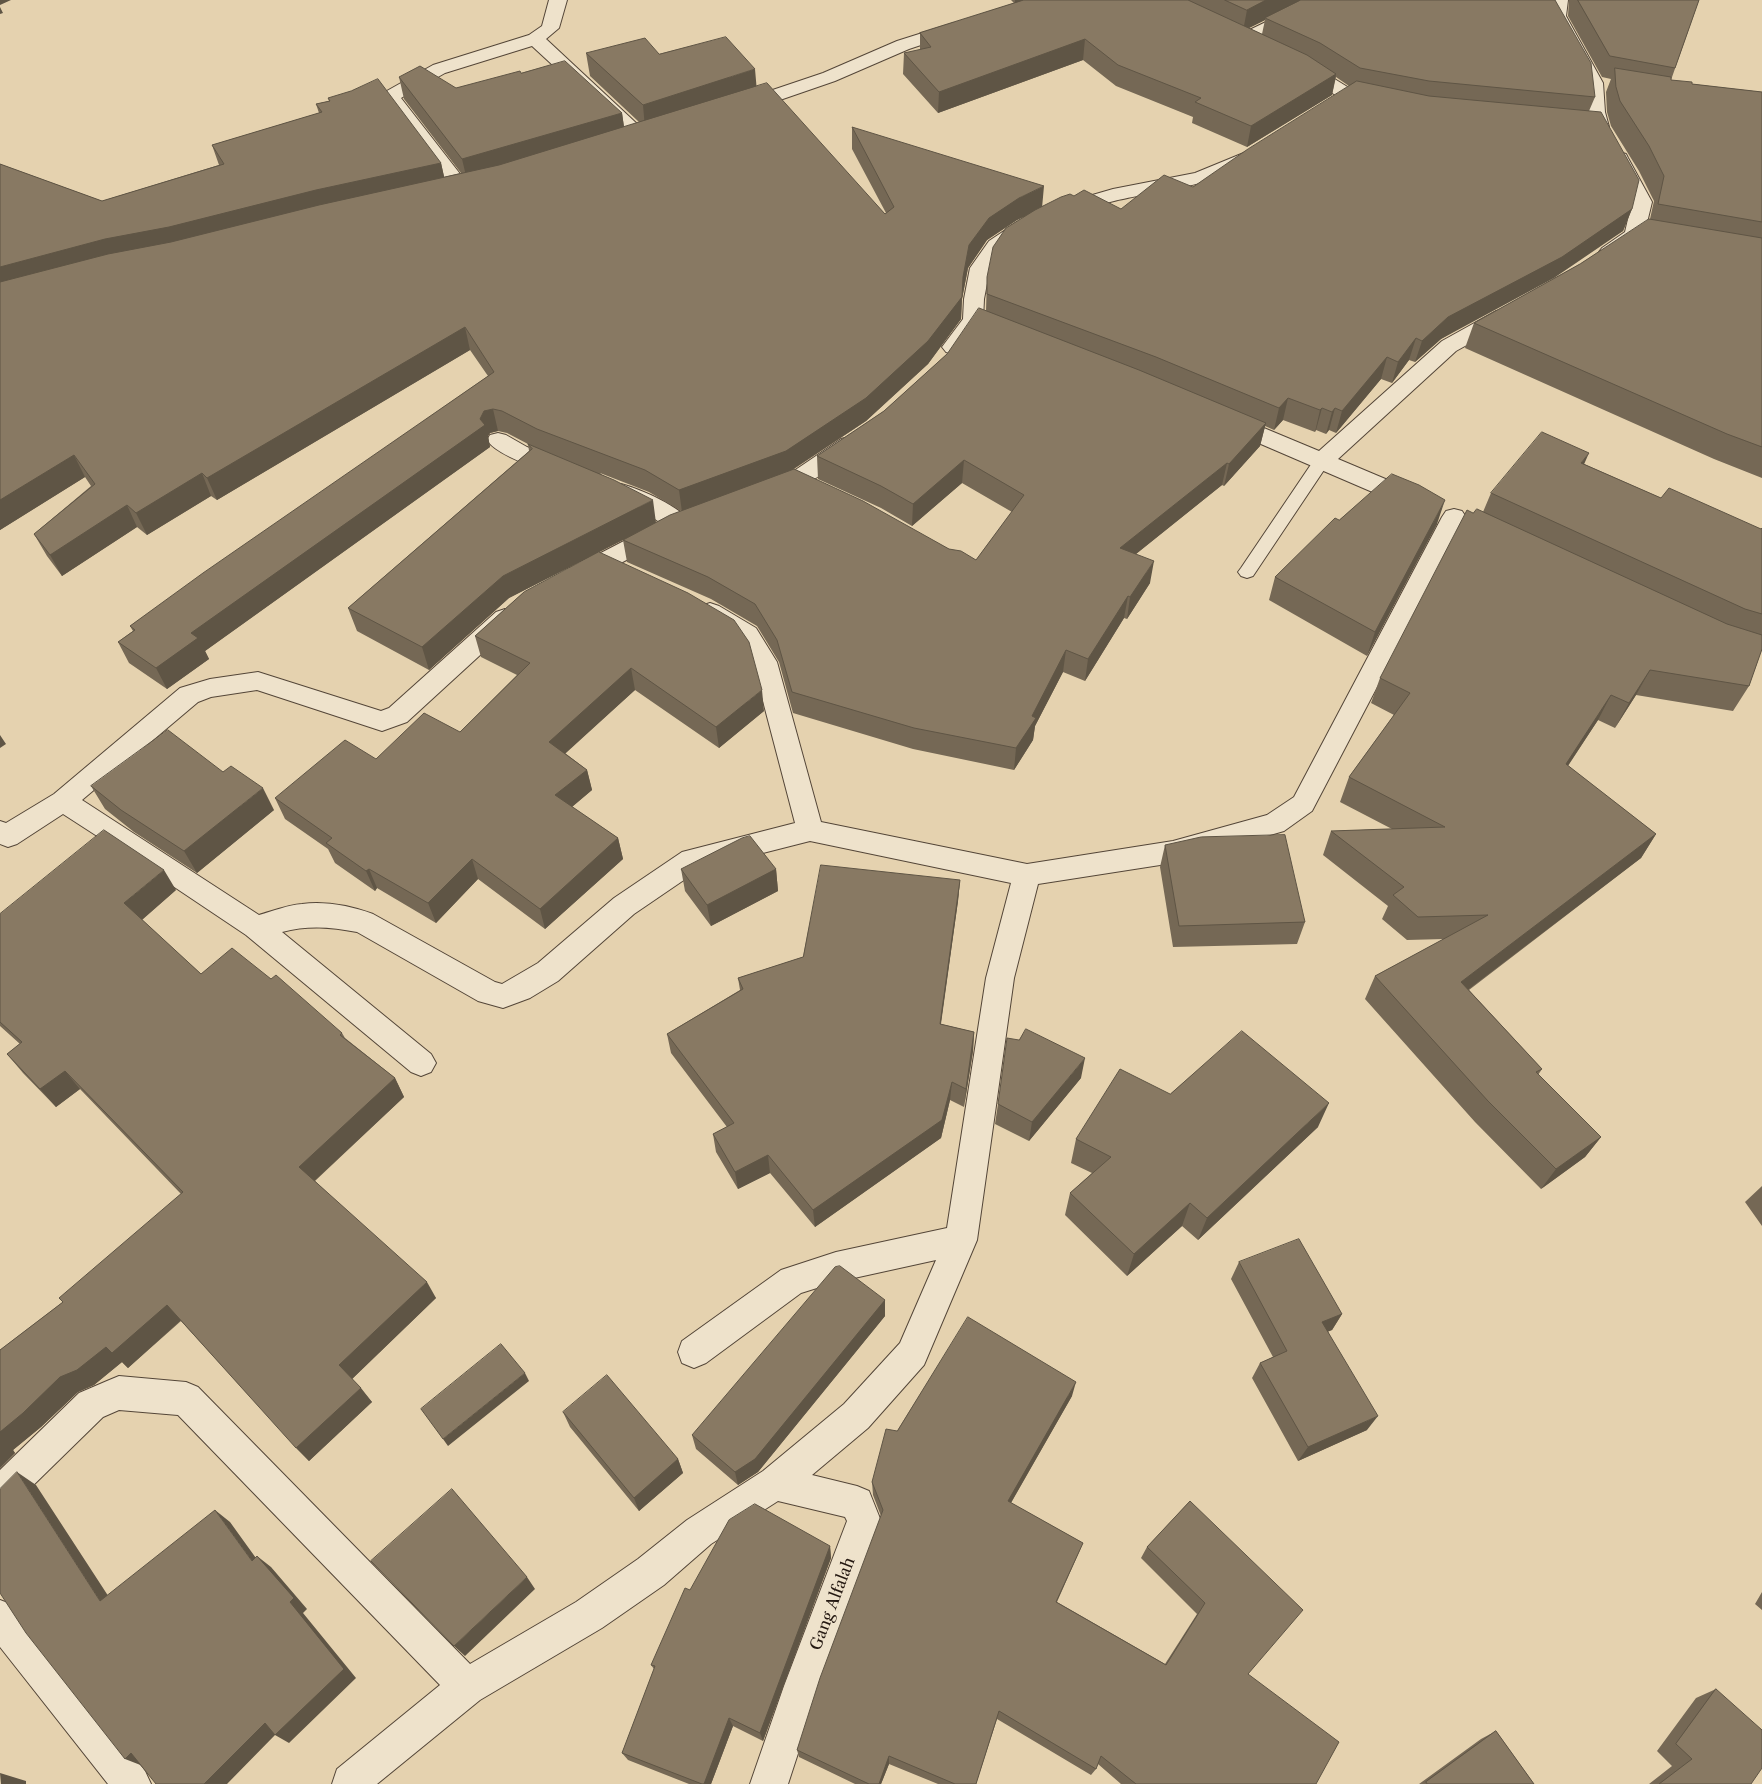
<!DOCTYPE html>
<html>
<head>
<meta charset="utf-8">
<style>
  body { margin:0 }
  canvas { display:block; background:#e5d2af }
</style>
</head>
<body>
<canvas width="1762" height="1784"></canvas>
<script>
const ctx = document.querySelector('canvas').getContext('2d');
ctx.lineJoin = 'round';
function trace(path, color, width, dash) {
  ctx.strokeStyle = color;
  ctx.lineWidth = width;
  ctx.lineCap = dash ? 'butt' : 'round';
  ctx.setLineDash(dash || []);
  ctx.stroke(path);
}
function fillPath(path, color) {
  ctx.fillStyle = color;
  ctx.fill(path, 'evenodd');
}
function write(font, color, halo, rows, align = 'center') {
  ctx.font = font + ' "Libre Caslon Text",serif';
  ctx.lineWidth = 4;
  ctx.setLineDash([]);
  ctx.textBaseline = 'middle';
  ctx.strokeStyle = halo;
  ctx.fillStyle = color;
  for (const [text, x, y, turn = 0] of rows) {
    ctx.save();
    ctx.translate(x, y);
    ctx.rotate((+turn || 0) * Math.PI / 180);
    ctx.textAlign = isNaN(turn) ? turn : align;
    if (halo) ctx.strokeText(text, 0, 0);
    ctx.fillText(text, 0, 0);
    ctx.restore();
  }
}
const lane = new Path2D(`
  M 1322,456 L 1328,457 L 1330,461 L 1253,576 L 1247,578 L 1241,576 L 1238,572 L 1241,568 L 1316,457 Z`);
const street = new Path2D(`
  M 549,0 L 567,0 L 559,28 L 546,39 L 650,136 L 648,140 L 641,142 L 634,140 L 532,46 L 445,73 L 401,98 L 471,188 L 468,192 L 461,194 L 454,192 L 382,96 L 385,92 L 433,65 L 529,35 L 542,26 Z
  M 1550,0 L 1568,0 L 1566,16 L 1603,83 L 1605,112 L 1609,127 L 1607,131 C 1596,134 1583,132 1572,129 L 1570,125 L 1572,121 L 1589,120 L 1585,83 L 1548,16 Z
  M 1297,7 L 1303,8 L 1306,12 L 1303,16 L 1249,44 L 1243,45 L 1237,44 L 1234,40 L 1237,36 Z
  M 954,23 L 960,24 L 963,28 L 960,32 L 909,49 L 835,81 L 748,111 L 741,113 L 734,111 L 732,107 L 734,103 L 823,73 L 897,41 Z
  M 1301,61 L 1307,62 L 1354,91 L 1357,95 L 1354,99 L 1348,100 L 1342,99 L 1295,70 L 1292,66 L 1295,62 Z
  M 1251,150 L 1258,152 L 1260,156 C 1243,181 1145,193 1114,201 C 1097,205 1081,211 1065,215 L 1058,213 L 1055,209 L 1058,205 L 1113,189 L 1195,173 Z
  M 1619,152 L 1626,154 L 1628,158 L 1652,202 L 1644,235 C 1636,247 1616,260 1602,256 L 1599,252 L 1602,248 L 1625,232 L 1632,202 L 1610,158 L 1612,154 Z
  M 1023,221 L 1030,223 L 1033,227 L 1030,231 L 1003,249 L 990,268 L 984,299 L 983,320 L 980,325 L 960,352 L 953,354 L 946,352 L 942,347 L 963,319 L 964,299 L 970,268 L 989,241 L 1016,223 Z
  M 1503,310 L 1510,311 L 1513,316 L 1510,321 L 1456,351 L 1338,459 L 1421,494 L 1424,500 L 1421,506 L 1413,508 L 1405,506 L 1219,426 L 1216,421 L 1219,416 L 1227,414 L 1235,416 L 1319,451 L 1442,341 L 1496,311 Z
  M 498,433 L 506,435 L 527,447 L 568,463 L 571,468 L 568,473 L 560,476 C 541,470 497,456 487,440 L 490,435 Z
  M 849,437 L 857,439 L 860,444 L 857,449 C 835,464 791,502 764,494 L 761,489 L 764,484 L 788,475 L 841,439 Z
  M 621,484 C 640,489 682,507 692,524 L 688,530 L 680,532 L 672,530 L 647,514 L 613,498 L 610,492 L 613,486 Z
  M 1454,509 L 1462,511 L 1466,517 L 1312,811 L 1284,831 L 1173,863 L 1038,884 L 1014,978 L 977,1240 L 924,1365 L 868,1428 L 812,1475 L 857,1486 L 869,1491 L 881,1521 L 820,1686 L 788,1784 L 750,1784 L 784,1686 L 847,1521 L 845,1517 L 778,1501 L 711,1544 L 664,1585 L 602,1628 L 480,1700 L 377,1784 L 332,1784 L 337,1769 L 440,1685 L 178,1415 L 119,1410 L 103,1417 L 12,1506 L 0,1511 L 0,1470 L 79,1393 L 107,1381 L 119,1376 L 186,1382 L 198,1387 L 470,1664 L 576,1602 L 638,1559 L 687,1520 L 763,1471 L 844,1404 L 900,1343 L 936,1260 L 836,1282 L 801,1293 L 706,1363 L 694,1368 L 682,1363 L 678,1352 L 682,1341 L 781,1270 L 836,1252 L 947,1228 L 986,978 L 1011,883 L 810,841 L 700,869 L 634,914 L 558,981 L 530,998 L 503,1008 L 478,1001 L 357,932 C 331,927 308,925 282,932 L 431,1054 L 436,1063 L 431,1072 L 421,1076 L 411,1072 L 246,935 L 128,856 L 63,814 L 17,844 L 8,847 L 0,844 L 0,821 L 6,823 L 54,794 L 180,688 L 210,679 L 258,672 L 381,711 L 389,708 L 496,612 L 505,609 L 514,612 L 517,618 L 514,624 L 407,722 L 382,731 L 257,690 L 211,697 L 198,702 L 82,800 L 259,915 C 273,911 288,905 302,904 C 325,901 351,906 373,914 L 495,982 L 502,984 L 538,963 L 614,898 L 682,852 L 795,823 L 753,663 L 738,640 L 701,618 L 698,612 L 701,606 L 710,603 L 719,606 L 756,628 L 777,662 L 821,822 L 1027,864 L 1173,841 L 1267,815 L 1294,797 L 1442,517 L 1446,511 Z
  M 657,526 L 665,528 L 669,534 L 665,540 L 586,581 L 578,583 L 570,581 L 566,575 L 570,569 L 649,528 Z
  M 0,1600 L 13,1605 L 145,1771 L 151,1784 L 108,1784 L 0,1647 Z`);
const wall = new Path2D(`
  M 1011,0 L 1555,0 L 1595,97 L 1589,111 L 1632,209 L 1623,231 L 1441,339 L 1415,362 L 1409,360 L 1392,383 L 1381,379 L 1336,433 L 1329,430 L 1326,434 L 1316,430 L 1315,432 L 1283,420 L 1274,430 L 1265,426 L 1260,446 L 1224,486 L 1222,485 L 1136,554 L 1150,583 L 1127,619 L 1124,618 L 1085,681 L 1063,672 L 1035,726 L 1033,740 L 1014,770 L 913,749 L 793,713 L 779,662 L 757,626 L 711,599 L 627,562 L 623,540 L 509,598 L 429,670 L 357,631 L 348,608 L 529,451 L 528,444 L 507,433 L 498,431 L 490,433 L 488,436 L 490,447 L 205,651 L 209,659 L 167,689 L 129,663 L 118,642 L 133,631 L 130,626 L 488,376 L 470,350 L 217,500 L 211,496 L 147,535 L 137,527 L 62,576 L 47,556 L 34,534 L 91,486 L 85,477 L 0,530 L 0,164 L 102,201 L 219,165 L 212,145 L 319,113 L 316,104 L 329,101 L 328,98 L 441,163 L 444,177 L 461,173 L 404,99 L 399,77 L 456,88 L 521,73 L 622,113 L 624,127 L 639,122 L 590,76 L 586,53 L 659,54 L 756,86 L 885,214 L 886,213 L 852,149 L 852,127 L 1042,206 L 1121,209 L 1193,187 L 1349,86 L 1336,77 L 1332,95 L 1247,147 L 1192,123 L 1193,117 L 1116,86 L 1083,60 L 938,113 L 903,74 L 904,53 L 920,50 L 920,33 L 1014,3 ZM 1265,20 L 1262,34 L 1249,28 ZM 1023,217 L 987,277 L 986,311 L 947,354 L 884,411 L 817,456 L 818,479 L 881,508 L 912,526 L 962,483 L 1012,512 L 976,560 L 949,549 L 794,469 L 866,421 L 928,364 L 961,319 L 962,299 L 968,268 L 987,240 L 1017,220 ZM 600,473 L 649,492 L 681,511 L 656,522 Z
  M 1569,0 L 1699,0 L 1671,80 L 1692,84 L 1762,92 L 1762,478 L 1714,459 L 1465,348 L 1474,323 L 1580,264 L 1650,219 L 1654,201 L 1639,171 L 1611,126 L 1607,112 L 1606,92 L 1611,79 L 1602,77 L 1568,16 Z
  M 1584,464 L 1661,498 L 1761,529 L 1762,528 L 1762,649 L 1749,686 L 1733,711 L 1636,695 L 1615,728 L 1598,720 L 1568,766 L 1656,834 L 1641,858 L 1469,990 L 1542,1069 L 1538,1075 L 1601,1137 L 1585,1157 L 1541,1189 L 1475,1122 L 1365,999 L 1375,976 L 1444,939 L 1407,940 L 1382,919 L 1388,906 L 1323,855 L 1331,831 L 1392,829 L 1340,802 L 1349,777 L 1394,715 L 1371,703 L 1380,678 L 1473,513 L 1483,512 L 1491,493 Z
  M 1339,520 L 1437,524 L 1367,656 L 1269,600 L 1275,577 Z
  M 524,592 L 764,711 L 719,748 L 635,690 L 565,753 L 587,770 L 592,790 L 572,807 L 618,838 L 623,859 L 545,929 L 478,879 L 436,923 L 377,888 L 375,891 L 335,863 L 328,849 L 285,819 L 275,798 L 376,759 L 460,732 L 517,675 L 481,657 L 475,636 Z
  M 91,786 L 274,810 L 197,873 L 134,832 L 105,809 Z
  M 1165,845 L 1305,922 L 1297,944 L 1173,947 L 1160,867 Z
  M 681,869 L 776,869 L 778,891 L 711,926 L 685,891 Z
  M 960,880 L 958,901 L 941,1024 L 974,1032 L 973,1051 L 964,1107 L 950,1100 L 941,1138 L 815,1227 L 770,1173 L 738,1189 L 716,1152 L 713,1134 L 727,1127 L 671,1053 L 667,1034 L 740,990 L 738,978 L 803,957 Z
  M 176,890 L 142,920 L 201,974 L 342,1033 L 345,1038 L 395,1078 L 404,1097 L 315,1181 L 436,1298 L 352,1379 L 372,1402 L 309,1461 L 181,1321 L 128,1368 L 122,1362 L 94,1385 L 78,1392 L 41,1427 L 13,1450 L 15,1453 L 0,1468 L 0,1350 L 63,1302 L 181,1194 L 80,1089 L 56,1107 L 23,1073 L 7,1054 L 20,1044 L 0,1026 L 0,914 Z
  M 1081,1078 L 1029,1141 L 995,1124 L 998,1104 Z
  M 1170,1094 L 1318,1127 L 1198,1240 L 1182,1226 L 1127,1276 L 1065,1215 L 1070,1193 L 1092,1173 L 1071,1163 L 1076,1139 Z
  M 1762,1186 L 1762,1226 L 1745,1202 Z
  M 1239,1262 L 1342,1314 L 1332,1330 L 1328,1331 L 1367,1430 L 1298,1461 L 1252,1378 L 1260,1363 L 1273,1357 L 1231,1279 Z
  M 885,1300 L 885,1316 L 758,1472 L 738,1485 L 696,1449 L 692,1435 Z
  M 1072,1396 L 1011,1503 L 1083,1543 L 1057,1602 L 1165,1664 L 1197,1614 L 1141,1558 L 1147,1547 L 1190,1501 L 1248,1674 L 1316,1784 L 1121,1784 L 1098,1764 L 1096,1769 L 1091,1775 L 997,1719 L 976,1784 L 938,1784 L 889,1764 L 881,1784 L 855,1784 L 799,1757 L 797,1750 L 881,1516 L 873,1495 L 872,1482 L 897,1431 Z
  M 563,1412 L 678,1459 L 683,1473 L 639,1511 L 570,1427 Z
  M 830,1546 L 831,1558 L 763,1741 L 733,1726 L 711,1784 L 689,1784 L 628,1760 L 622,1753 L 654,1669 L 651,1665 L 690,1590 Z
  M 1762,1592 L 1762,1610 L 1755,1604 Z
  M 1716,1689 L 1751,1784 L 1649,1784 L 1672,1766 L 1657,1751 L 1696,1698 Z
  M 1496,1731 L 1534,1784 L 1419,1784 L 1481,1739 Z`);
const shadedWall = new Path2D(`
  M 0,0 L 11,0 L 0,5 Z
  M 1015,0 L 1029,0 L 1015,4 Z
  M 1266,0 L 1303,0 L 1265,18 L 1265,20 L 1243,31 L 1247,10 Z
  M 0,7 L 3,13 L 0,14 Z
  M 1085,39 L 1083,60 L 938,113 L 939,92 Z
  M 755,69 L 757,92 L 645,128 L 643,105 Z
  M 1336,74 L 1332,95 L 1247,147 L 1251,126 Z
  M 622,113 L 625,134 L 467,180 L 462,159 Z
  M 441,163 L 446,185 L 0,292 L 0,267 L 105,239 L 316,190 Z
  M 1044,186 L 1042,208 L 1017,220 L 987,240 L 968,268 L 962,299 L 963,277 L 969,245 L 989,218 L 1019,198 Z
  M 1632,209 L 1623,231 L 1554,278 L 1441,339 L 1415,362 L 1422,341 L 1448,317 Z
  M 962,297 L 961,319 L 928,364 L 866,421 L 787,473 L 682,512 L 679,490 Z
  M 465,327 L 470,350 L 217,500 L 207,478 Z
  M 1416,338 L 1409,360 L 1392,383 L 1398,362 Z
  M 1387,357 L 1381,379 L 1336,433 L 1342,411 Z
  M 1288,398 L 1283,420 L 1274,430 L 1279,408 Z
  M 1322,408 L 1316,430 L 1315,432 L 1320,410 Z
  M 1335,408 L 1329,430 L 1326,434 L 1332,412 Z
  M 493,409 L 498,431 L 490,433 L 488,436 L 490,447 L 205,651 L 209,659 L 167,689 L 156,668 L 191,633 L 480,419 L 484,411 Z
  M 1266,423 L 1260,446 L 1224,486 L 1229,464 Z
  M 1589,453 L 1578,478 L 1581,463 Z
  M 74,455 L 85,477 L 0,530 L 0,500 Z
  M 964,460 L 962,483 L 912,526 L 913,504 Z
  M 1227,463 L 1222,485 L 1116,570 L 1120,548 Z
  M 202,473 L 211,496 L 147,535 L 136,513 Z
  M 653,500 L 656,523 L 509,598 L 429,670 L 422,647 L 503,576 Z
  M 1445,500 L 1437,524 L 1367,656 L 1375,632 Z
  M 127,505 L 137,527 L 62,576 L 50,555 Z
  M 1154,561 L 1150,583 L 1127,619 L 1130,597 Z
  M 1128,596 L 1124,618 L 1085,681 L 1088,659 Z
  M 1066,650 L 1063,672 L 1035,726 L 1033,740 L 1014,770 L 1016,748 L 1032,716 Z
  M 631,668 L 635,690 L 555,763 L 549,742 Z
  M 1650,670 L 1636,695 L 1615,728 L 1629,703 Z
  M 762,690 L 764,711 L 719,748 L 716,727 Z
  M 1611,695 L 1598,720 L 1553,788 L 1566,764 Z
  M 0,735 L 6,744 L 0,748 Z
  M 587,770 L 592,790 L 561,816 L 555,795 Z
  M 263,788 L 274,810 L 197,873 L 184,851 Z
  M 1656,834 L 1641,858 L 1449,1004 L 1461,982 Z
  M 618,838 L 623,859 L 545,929 L 540,909 Z
  M 472,859 L 478,879 L 436,923 L 428,903 Z
  M 369,869 L 377,888 L 375,891 L 366,871 Z
  M 776,869 L 778,891 L 711,926 L 707,905 Z
  M 164,870 L 176,890 L 137,924 L 124,903 Z
  M 960,880 L 958,901 L 938,1043 L 940,1024 Z
  M 974,1032 L 973,1051 L 964,1107 L 966,1089 Z
  M 1085,1058 L 1081,1078 L 1029,1141 L 1032,1122 Z
  M 65,1071 L 80,1089 L 56,1107 L 40,1089 Z
  M 395,1078 L 404,1097 L 311,1184 L 299,1167 Z
  M 952,1082 L 950,1100 L 941,1138 L 815,1227 L 813,1210 Z
  M 1329,1103 L 1318,1127 L 1198,1240 L 1207,1218 Z
  M 1601,1137 L 1585,1157 L 1541,1189 L 1556,1169 Z
  M 768,1155 L 770,1173 L 738,1189 L 735,1172 Z
  M 1190,1203 L 1182,1226 L 1127,1276 L 1134,1254 Z
  M 427,1282 L 436,1298 L 351,1380 L 339,1365 Z
  M 885,1300 L 885,1316 L 758,1472 L 738,1485 L 735,1472 Z
  M 167,1305 L 181,1320 L 128,1368 L 122,1362 L 94,1385 L 78,1392 L 41,1427 L 13,1450 L 15,1453 L 0,1468 L 0,1432 L 60,1377 Z
  M 1342,1314 L 1332,1330 L 1313,1338 L 1322,1322 Z
  M 525,1373 L 529,1381 L 448,1446 L 443,1439 Z
  M 1076,1382 L 1072,1396 L 1005,1513 L 1008,1501 Z
  M 361,1388 L 372,1402 L 309,1461 L 296,1448 Z
  M 1378,1416 L 1367,1430 L 1298,1461 L 1308,1447 Z
  M 678,1459 L 683,1473 L 639,1511 L 634,1498 Z
  M 17,1472 L 36,1485 L 118,1611 L 100,1601 Z
  M 215,1510 L 230,1522 L 266,1572 L 252,1561 Z
  M 830,1546 L 831,1558 L 763,1741 L 760,1733 Z
  M 257,1556 L 271,1567 L 307,1609 L 303,1613 L 356,1678 L 289,1743 L 275,1735 L 227,1784 L 204,1784 L 265,1723 L 290,1602 Z
  M 527,1577 L 535,1589 L 465,1656 L 454,1646 Z
  M 729,1718 L 733,1726 L 711,1784 L 704,1784 Z
  M 131,1753 L 143,1766 L 125,1759 Z
  M 889,1756 L 889,1764 L 881,1784 L 879,1784 Z
  M 0,1773 L 26,1781 L 26,1784 L 1,1784 Z`);
const building = new Path2D(`
  M 1024,0 L 1188,0 L 1307,55 L 1336,74 L 1251,126 L 1195,102 L 1201,98 L 1118,65 L 1085,39 L 939,92 L 904,53 L 931,47 L 920,33 Z
  M 1225,0 L 1266,0 L 1247,10 Z
  M 1301,0 L 1555,0 L 1591,63 L 1595,97 L 1429,81 L 1360,68 L 1320,43 L 1265,18 Z
  M 1578,0 L 1699,0 L 1675,68 L 1610,56 Z
  M 726,37 L 755,69 L 643,105 L 586,53 L 645,38 L 659,54 Z
  M 565,61 L 622,113 L 462,159 L 399,77 L 420,66 L 456,88 L 520,71 L 521,73 Z
  M 1615,68 L 1671,77 L 1671,80 L 1692,82 L 1692,84 L 1762,92 L 1762,222 L 1658,204 L 1664,176 L 1649,146 L 1620,101 L 1616,87 Z
  M 378,79 L 441,163 L 316,190 L 169,227 L 105,239 L 0,267 L 0,164 L 102,201 L 224,164 L 212,145 L 322,112 L 316,104 L 330,101 L 328,98 L 351,91 Z
  M 1357,81 L 1429,96 L 1601,112 L 1639,180 L 1632,209 L 1562,257 L 1448,317 L 1422,341 L 1416,338 L 1398,362 L 1387,357 L 1342,411 L 1335,408 L 1332,412 L 1322,408 L 1320,410 L 1288,398 L 1279,408 L 1156,357 L 987,294 L 987,277 L 993,247 L 1006,228 L 1035,210 L 1061,197 L 1070,194 L 1074,196 L 1084,190 L 1121,209 L 1164,175 L 1193,187 L 1248,149 Z
  M 767,83 L 885,214 L 894,207 L 852,127 L 1044,186 L 1019,198 L 989,218 L 969,245 L 963,277 L 962,297 L 928,341 L 866,398 L 786,451 L 679,490 L 645,470 L 537,429 L 502,411 L 493,409 L 484,411 L 480,419 L 485,425 L 191,633 L 198,638 L 156,668 L 118,642 L 135,630 L 130,626 L 203,573 L 494,372 L 465,327 L 207,478 L 202,473 L 136,513 L 127,505 L 50,555 L 34,534 L 95,484 L 74,455 L 0,500 L 0,282 L 108,254 L 171,242 L 319,205 L 499,165 Z
  M 1649,219 L 1762,238 L 1762,447 L 1727,434 L 1474,323 L 1580,264 Z
  M 979,308 L 1139,370 L 1266,423 L 1229,464 L 1227,463 L 1120,548 L 1154,561 L 1130,597 L 1128,596 L 1088,659 L 1066,650 L 1032,716 L 1036,718 L 1016,748 L 914,728 L 792,692 L 777,640 L 755,604 L 708,577 L 623,540 L 670,515 L 794,469 L 863,501 L 949,549 L 961,551 L 976,560 L 1024,495 L 964,460 L 913,504 L 881,486 L 817,456 L 884,411 L 947,354 Z
  M 1542,432 L 1589,453 L 1581,463 L 1661,498 L 1669,488 L 1761,529 L 1762,528 L 1762,614 L 1745,609 L 1491,493 Z
  M 528,444 L 614,480 L 653,500 L 503,576 L 422,647 L 348,608 L 532,449 Z
  M 1392,474 L 1419,485 L 1445,500 L 1375,632 L 1275,577 L 1335,518 L 1339,520 Z
  M 1477,509 L 1727,624 L 1762,635 L 1762,649 L 1749,686 L 1650,670 L 1629,703 L 1611,695 L 1566,764 L 1656,834 L 1461,982 L 1542,1069 L 1536,1072 L 1601,1137 L 1556,1169 L 1488,1101 L 1375,976 L 1488,915 L 1418,917 L 1393,895 L 1404,887 L 1331,831 L 1445,827 L 1349,777 L 1410,693 L 1380,678 L 1467,510 L 1473,513 Z
  M 599,552 L 688,593 L 734,620 L 749,642 L 762,690 L 716,727 L 631,668 L 549,742 L 587,770 L 555,795 L 618,838 L 540,909 L 472,859 L 428,903 L 369,869 L 366,871 L 326,843 L 332,838 L 275,798 L 345,740 L 376,759 L 424,713 L 460,732 L 530,663 L 475,636 L 524,592 Z
  M 168,730 L 223,772 L 231,766 L 263,788 L 184,851 L 121,810 L 91,786 Z
  M 104,830 L 164,870 L 124,903 L 201,974 L 232,948 L 271,979 L 276,975 L 342,1033 L 340,1035 L 395,1078 L 299,1167 L 427,1282 L 339,1365 L 361,1388 L 296,1448 L 167,1305 L 112,1353 L 106,1347 L 77,1370 L 60,1377 L 23,1413 L 0,1432 L 0,1350 L 63,1302 L 59,1298 L 183,1192 L 65,1071 L 40,1089 L 7,1054 L 22,1042 L 0,1022 L 0,914 Z
  M 1285,835 L 1305,922 L 1179,926 L 1165,845 L 1201,837 Z
  M 750,836 L 776,869 L 707,905 L 681,869 L 742,838 Z
  M 821,865 L 960,880 L 940,1024 L 974,1032 L 966,1089 L 952,1082 L 942,1120 L 813,1210 L 768,1155 L 735,1172 L 713,1134 L 734,1123 L 667,1034 L 743,989 L 738,978 L 803,957 Z
  M 1026,1029 L 1085,1058 L 1032,1122 L 998,1104 L 1007,1038 L 1019,1040 Z
  M 1242,1031 L 1329,1103 L 1207,1218 L 1190,1203 L 1134,1254 L 1070,1193 L 1111,1157 L 1076,1139 L 1120,1069 L 1170,1094 Z
  M 1299,1239 L 1342,1314 L 1322,1322 L 1378,1416 L 1308,1447 L 1260,1363 L 1287,1351 L 1239,1262 Z
  M 840,1266 L 885,1300 L 755,1459 L 735,1472 L 692,1435 L 835,1267 Z
  M 968,1317 L 1076,1382 L 1008,1501 L 1083,1543 L 1056,1602 L 1166,1665 L 1205,1603 L 1147,1547 L 1190,1501 L 1303,1610 L 1248,1674 L 1339,1742 L 1316,1784 L 1136,1784 L 1101,1756 L 1096,1769 L 999,1711 L 976,1784 L 955,1784 L 889,1756 L 879,1784 L 869,1784 L 797,1750 L 820,1678 L 883,1510 L 872,1482 L 886,1429 L 897,1431 Z
  M 501,1344 L 525,1373 L 443,1439 L 421,1409 Z
  M 607,1375 L 678,1459 L 634,1498 L 563,1412 Z
  M 17,1472 L 100,1601 L 215,1510 L 252,1561 L 257,1556 L 294,1598 L 290,1602 L 344,1669 L 275,1735 L 265,1723 L 204,1784 L 156,1784 L 131,1753 L 125,1759 L 26,1633 L 0,1593 L 0,1489 Z
  M 452,1489 L 527,1577 L 454,1646 L 371,1561 Z
  M 755,1504 L 830,1546 L 760,1733 L 729,1718 L 704,1784 L 702,1784 L 622,1753 L 655,1666 L 651,1665 L 685,1588 L 690,1590 L 729,1520 Z
  M 1716,1689 L 1762,1730 L 1762,1768 L 1751,1784 L 1659,1784 L 1692,1759 L 1676,1744 Z
  M 1496,1731 L 1534,1784 L 1427,1784 L 1426,1782 Z`);
const nearStreetnames = [
  ["Gang Alfalah",833,1604,-69]
];
trace(lane, '#544638', 2);
trace(street, '#544638', 2);
fillPath(lane, '#eee2cb');
fillPath(street, '#eee2cb');
fillPath(wall, '#756855');
fillPath(shadedWall, '#5f5545');
fillPath(building, '#887963');
trace(building, '#5f5545', 1);
write('16px', '#241811', '#eee2cb', nearStreetnames);
</script>
</body>
</html>
